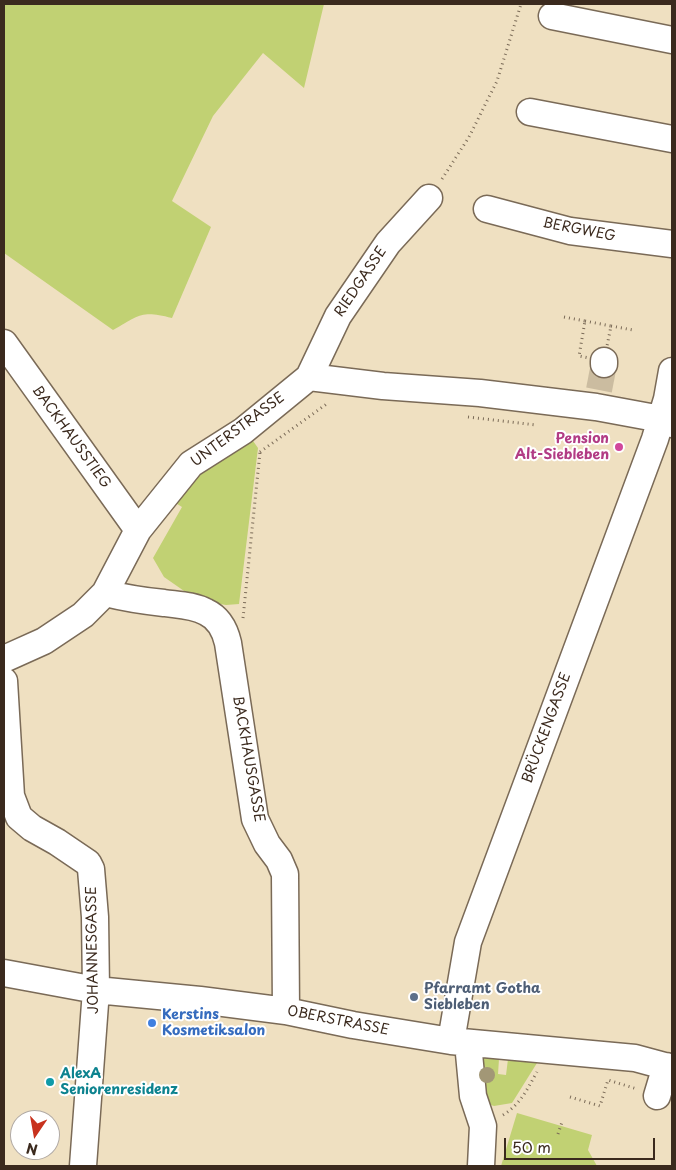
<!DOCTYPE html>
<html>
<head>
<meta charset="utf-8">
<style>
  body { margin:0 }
  #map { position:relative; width:676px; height:1170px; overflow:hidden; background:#efe0c1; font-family:"Playpen Sans",sans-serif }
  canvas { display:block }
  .frame { position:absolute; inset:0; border:5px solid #3b2a1e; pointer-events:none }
  .north { position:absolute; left:10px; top:1110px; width:50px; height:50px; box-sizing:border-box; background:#fff; border:1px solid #b1aaa5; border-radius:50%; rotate:192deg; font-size:14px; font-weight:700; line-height:20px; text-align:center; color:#3b2a1e }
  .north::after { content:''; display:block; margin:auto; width:18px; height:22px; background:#c8321e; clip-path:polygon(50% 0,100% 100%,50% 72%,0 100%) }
  .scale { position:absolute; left:504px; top:1138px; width:151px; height:22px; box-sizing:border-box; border:2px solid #3b2a1e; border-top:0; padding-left:6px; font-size:15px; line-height:18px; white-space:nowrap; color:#3b2a1e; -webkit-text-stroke:4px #fff; paint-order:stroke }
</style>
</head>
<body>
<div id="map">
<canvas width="676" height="1170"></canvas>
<div class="frame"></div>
<div class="north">N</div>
<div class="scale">50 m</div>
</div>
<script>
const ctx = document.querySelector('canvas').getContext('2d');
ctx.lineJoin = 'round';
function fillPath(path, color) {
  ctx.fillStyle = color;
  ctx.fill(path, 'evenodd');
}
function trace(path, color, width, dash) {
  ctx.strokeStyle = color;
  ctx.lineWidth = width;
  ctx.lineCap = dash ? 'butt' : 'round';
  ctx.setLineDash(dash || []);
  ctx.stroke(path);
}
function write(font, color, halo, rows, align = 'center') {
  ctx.font = font + ' "Playpen Sans",sans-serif';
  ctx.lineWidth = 4;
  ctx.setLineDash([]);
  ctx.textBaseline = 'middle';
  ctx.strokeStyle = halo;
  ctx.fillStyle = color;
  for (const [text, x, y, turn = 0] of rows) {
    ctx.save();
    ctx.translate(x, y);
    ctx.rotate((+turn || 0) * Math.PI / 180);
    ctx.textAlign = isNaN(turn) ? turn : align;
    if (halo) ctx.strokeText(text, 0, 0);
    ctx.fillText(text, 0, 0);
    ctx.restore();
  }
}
const green = new Path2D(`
  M 4,4 L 324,4 L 304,88 L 263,53 L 213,116 L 172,201 L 211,227 L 172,318 C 141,310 140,315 113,330 L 4,253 Z
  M 251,438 L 258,448 L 239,604 L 226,605 L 197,600 L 164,577 L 153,558 L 182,507 L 174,502 L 206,467 Z
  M 483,1057 L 499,1059 L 498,1074 L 506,1075 L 508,1059 L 537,1063 L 512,1103 L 494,1106 L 488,1104 L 481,1089 Z
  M 517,1113 L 592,1135 L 588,1150 L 597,1166 L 501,1166 Z`);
const minorTunnel = new Path2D(`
  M 599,390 L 604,364`);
const path = new Path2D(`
  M 442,179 L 469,137 L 497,81 L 521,4
  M 564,317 L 585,321
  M 585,321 L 611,326 L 604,361 L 579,356 Z
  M 611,326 L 633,330
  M 468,417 L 536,425
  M 260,452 L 328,403
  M 243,618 L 260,452
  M 570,1097 L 600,1106 L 608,1080 L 637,1089
  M 503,1115 C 521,1104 527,1089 537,1072
  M 558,1134 L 562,1122`);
const minor = new Path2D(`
  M 552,16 L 672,40
  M 530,112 L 672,139
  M 487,209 L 570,231 L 672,244
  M 4,343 L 138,530
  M 604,364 L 604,361
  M 309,377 L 338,316 L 388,243 L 429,198
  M 105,593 C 125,598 144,601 164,603 C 178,605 193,605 206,612 C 219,618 225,630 228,643 L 255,819 L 267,844 L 279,860 L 285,874 L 286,1011
  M 4,659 L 44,641 L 83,615 L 105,593 L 138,530 L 191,464 L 243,431 L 309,377 L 383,386 L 480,393 L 596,407 L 661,419 L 672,424
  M 4,681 L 11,796 L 19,817 L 32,828 L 57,842 L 88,863 L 91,869 L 95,917 L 96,990 L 83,1166
  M 4,973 L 96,990 L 200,1000 L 286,1011 L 353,1025 L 451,1041 L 635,1058 L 672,1068
  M 451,1041 L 468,942 L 655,439 L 667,399 L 672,371
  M 468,1043 L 473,1096 L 483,1126 L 481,1166
  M 657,1096 L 666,1066`);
const trees = [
  [487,1075]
];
const markers = [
  [619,447,5,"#d1479c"],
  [414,997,5,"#5c6f8a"],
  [152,1023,5,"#3f7fe0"],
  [50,1082,5,"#0f9aa8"]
];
const streetNames = [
  ["BERGWEG",579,230,11],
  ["RIEDGASSE",361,282,-56],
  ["UNTERSTRASSE",238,430,-37],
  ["BACKHAUSSTIEG",71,437,54],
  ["BRÜCKENGASSE",547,728,-70],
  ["BACKHAUSGASSE",248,759,80],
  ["JOHANNESGASSE",93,950,-91],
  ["OBERSTRASSE",338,1021,11]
];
const hotelNames = [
  ["Pension",609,439],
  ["Alt-Siebleben",609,455]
];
const serviceNames = [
  ["Pfarramt Gotha",424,989],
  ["Siebleben",424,1005]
];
const shopNames = [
  ["Kerstins",162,1015],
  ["Kosmetiksalon",162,1031]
];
const cultureNames = [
  ["AlexA",60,1074],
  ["Seniorenresidenz",60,1090]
];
fillPath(green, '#c1d173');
trace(minorTunnel, '#cbbca0', 26, [26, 13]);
trace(minor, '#7a6a57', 29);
trace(path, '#7a6a57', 3, [1, 4]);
trace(minor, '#fff', 26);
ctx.fillStyle = '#a29776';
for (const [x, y] of trees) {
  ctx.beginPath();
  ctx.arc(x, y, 8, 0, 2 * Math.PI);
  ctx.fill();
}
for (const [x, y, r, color] of markers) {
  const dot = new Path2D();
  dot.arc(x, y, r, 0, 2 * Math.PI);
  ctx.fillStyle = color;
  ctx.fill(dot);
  trace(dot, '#fff', 2);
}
write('14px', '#3b2a1e', '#fff', streetNames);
write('bold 14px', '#b23c85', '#fff', hotelNames, 'right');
write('bold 14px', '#4e5e75', '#fff', serviceNames, 'left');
write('bold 14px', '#366cbe', '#fff', shopNames, 'left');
write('bold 14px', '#0d838f', '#fff', cultureNames, 'left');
</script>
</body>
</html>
